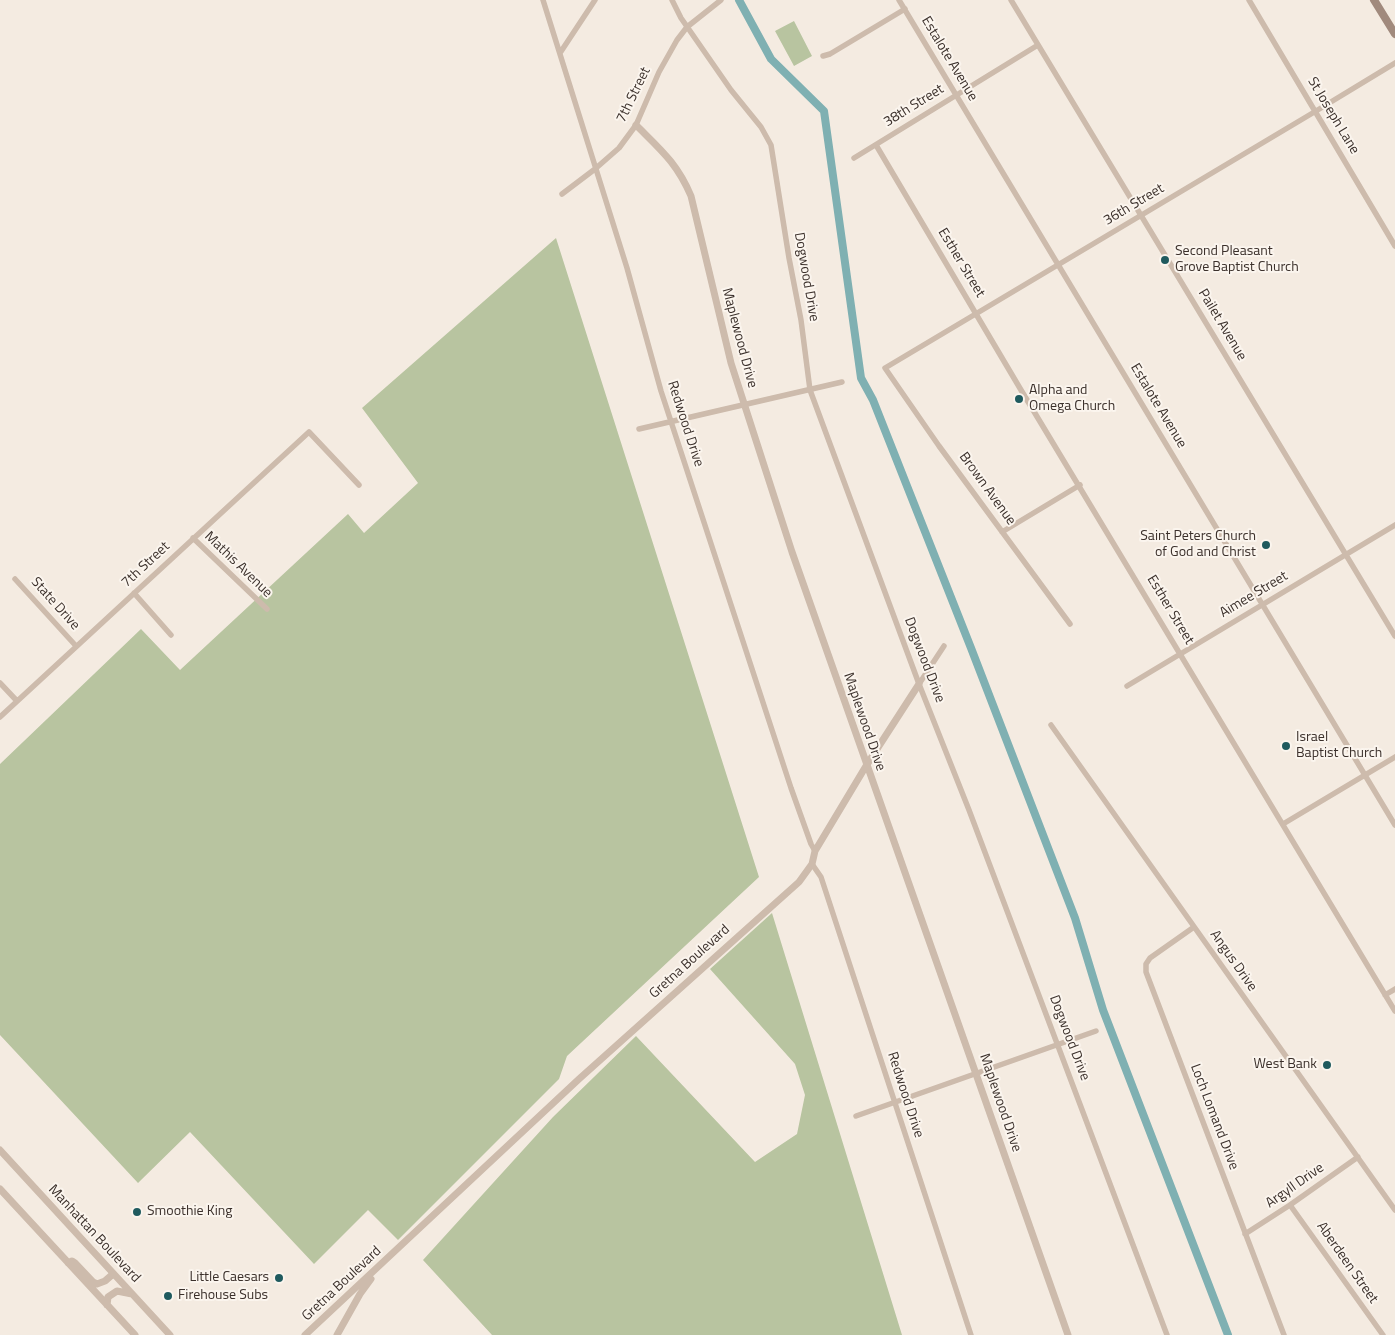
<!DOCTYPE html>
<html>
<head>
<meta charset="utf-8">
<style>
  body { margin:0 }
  canvas { display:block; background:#f4ebe1 }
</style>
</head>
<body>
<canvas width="1395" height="1335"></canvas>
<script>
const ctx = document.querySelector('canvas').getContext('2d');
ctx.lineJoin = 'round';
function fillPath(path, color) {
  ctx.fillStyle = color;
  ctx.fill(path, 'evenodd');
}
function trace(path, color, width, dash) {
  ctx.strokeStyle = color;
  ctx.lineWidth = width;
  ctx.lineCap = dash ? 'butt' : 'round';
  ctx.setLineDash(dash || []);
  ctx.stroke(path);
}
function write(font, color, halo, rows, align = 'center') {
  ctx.font = font + ' "Titillium Web",sans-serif';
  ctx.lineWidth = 4;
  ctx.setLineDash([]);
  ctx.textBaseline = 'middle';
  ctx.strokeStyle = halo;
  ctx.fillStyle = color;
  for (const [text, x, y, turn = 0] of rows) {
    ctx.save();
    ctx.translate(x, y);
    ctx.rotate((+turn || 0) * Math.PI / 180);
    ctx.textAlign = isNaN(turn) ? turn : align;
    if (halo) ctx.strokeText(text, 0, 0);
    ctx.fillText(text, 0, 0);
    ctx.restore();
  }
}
const green = new Path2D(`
  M 794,21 L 812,56 L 794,66 L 775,31 Z
  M 556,238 L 759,877 L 567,1056 L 559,1079 L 398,1240 L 368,1210 L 314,1264 L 190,1132 L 138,1183 L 0,1035 L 0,764 L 141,629 L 180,670 L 348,514 L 364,533 L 418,483 L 362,408 Z
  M 772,913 L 902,1335 L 492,1335 L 423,1260 L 553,1117 L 636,1036 L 755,1162 L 797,1134 L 805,1095 L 795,1064 L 710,969 Z`);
const canal = new Path2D(`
  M 739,0 L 771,59 L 824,111 L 861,378 L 873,400 L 971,648 L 1075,918 L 1103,1010 L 1228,1335`);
const minor = new Path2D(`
  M 543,0 L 627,268 L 661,391 L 791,788 L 811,844 L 815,851
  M 672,0 L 681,18 L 731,90 L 761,127 L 771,145 L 789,258 L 801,320 L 810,390 L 919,684 L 969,810 L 1167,1335
  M 899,0 L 1395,825
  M 1011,0 L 1395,636
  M 1249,0 L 1395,246
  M 560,53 L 595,0
  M 823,56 L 830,54 L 905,9
  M 876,145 L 1021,390 L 1395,1011
  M 854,158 L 1038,45
  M 562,194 L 595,169 L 619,148 L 636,125 L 659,72 L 677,40 L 687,27 L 721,0
  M 639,429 L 842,382
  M 1002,532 L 1080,485
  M 193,538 L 267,609
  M 15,579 L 76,646
  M 134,593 L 171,635
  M 1070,624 L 939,446 L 885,368 L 1316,111 L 1395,63
  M 0,683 L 17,701
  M 919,684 L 944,646
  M 1127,686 L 1395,525
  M 0,717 L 309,432 L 359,485
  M 1051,725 L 1395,1210
  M 1283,824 L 1395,757
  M 812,864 L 821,877 L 971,1335
  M 1194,927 L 1150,958 L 1146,964 L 1146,972 L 1284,1335
  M 1385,995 L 1395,989
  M 856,1116 L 1096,1031
  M 1290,1205 L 1383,1335
  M 1245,1234 L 1290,1205 L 1358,1157`);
const tertiary = new Path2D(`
  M 636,125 C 661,150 677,163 691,196 L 731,363 L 792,552 L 1068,1335
  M 0,1150 L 170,1335
  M 0,1189 L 135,1335
  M 68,1263 L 72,1261 L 75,1263 L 93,1282 L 97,1284 L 105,1281 L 113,1274
  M 107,1305 L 108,1297 L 117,1291 L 132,1294
  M 305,1335 L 579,1079 L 799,882 L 812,864 L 815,851 L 866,766 L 919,684
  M 337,1335 L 360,1294 L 371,1279`);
const secondary = new Path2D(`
  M 1374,0 L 1395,34`);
const markers = [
  [1165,260,5,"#1f5a5e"],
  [1019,399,5,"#1f5a5e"],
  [1266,545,5,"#1f5a5e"],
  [1286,746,5,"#1f5a5e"],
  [1327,1065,5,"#1f5a5e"],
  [137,1212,5,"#1f5a5e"],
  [279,1278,5,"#1f5a5e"],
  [168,1296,5,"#1f5a5e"]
];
const streetNames = [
  ["Estalote Avenue",949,59,59],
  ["7th Street",634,95,-64],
  ["38th Street",914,106,-32],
  ["St Joseph Lane",1333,116,59],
  ["36th Street",1134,205,-31],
  ["Esther Street",961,263,59],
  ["Dogwood Drive",806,277,80],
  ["Pailet Avenue",1222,325,59],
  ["Maplewood Drive",739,338,75],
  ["Estalote Avenue",1158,406,59],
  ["Redwood Drive",685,424,72],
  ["Brown Avenue",987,489,54],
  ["7th Street",146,565,-43],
  ["Mathis Avenue",238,565,44],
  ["Aimee Street",1254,595,-31],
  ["State Drive",55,604,48],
  ["Esther Street",1170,610,59],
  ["Dogwood Drive",924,660,69],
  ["Maplewood Drive",864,722,71],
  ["Angus Drive",1233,961,55],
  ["Gretna Boulevard",690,962,-42],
  ["Dogwood Drive",1069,1038,69],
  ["Redwood Drive",905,1095,72],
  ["Maplewood Drive",1000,1103,71],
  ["Loch Lomand Drive",1214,1117,69],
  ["Argyll Drive",1295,1186,-35],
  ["Manhattan Boulevard",94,1234,47],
  ["Aberdeen Street",1347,1263,55],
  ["Gretna Boulevard",342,1284,-43]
];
const poiNames = [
  ["Second Pleasant",1175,252],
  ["Grove Baptist Church",1175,268],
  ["Alpha and",1029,391],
  ["Omega Church",1029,407],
  ["Saint Peters Church",1256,537,"right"],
  ["of God and Christ",1256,553,"right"],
  ["Israel",1296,738],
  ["Baptist Church",1296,754],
  ["West Bank",1317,1065,"right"],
  ["Smoothie King",147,1212],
  ["Little Caesars",269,1278,"right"],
  ["Firehouse Subs",178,1296]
];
fillPath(green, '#b8c4a0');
trace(canal, '#7fb0b2', 8);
trace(minor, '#cdbbac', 5.5);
trace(tertiary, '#cdbbac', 7);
trace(secondary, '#a18a7d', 8);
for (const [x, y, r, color] of markers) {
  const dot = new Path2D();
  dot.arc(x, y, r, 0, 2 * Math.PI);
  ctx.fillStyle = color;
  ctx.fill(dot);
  trace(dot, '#fbf5ee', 2);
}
write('14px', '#3b302b', '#fbf5ee', streetNames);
write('14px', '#3b302b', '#fbf5ee', poiNames, 'left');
</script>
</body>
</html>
